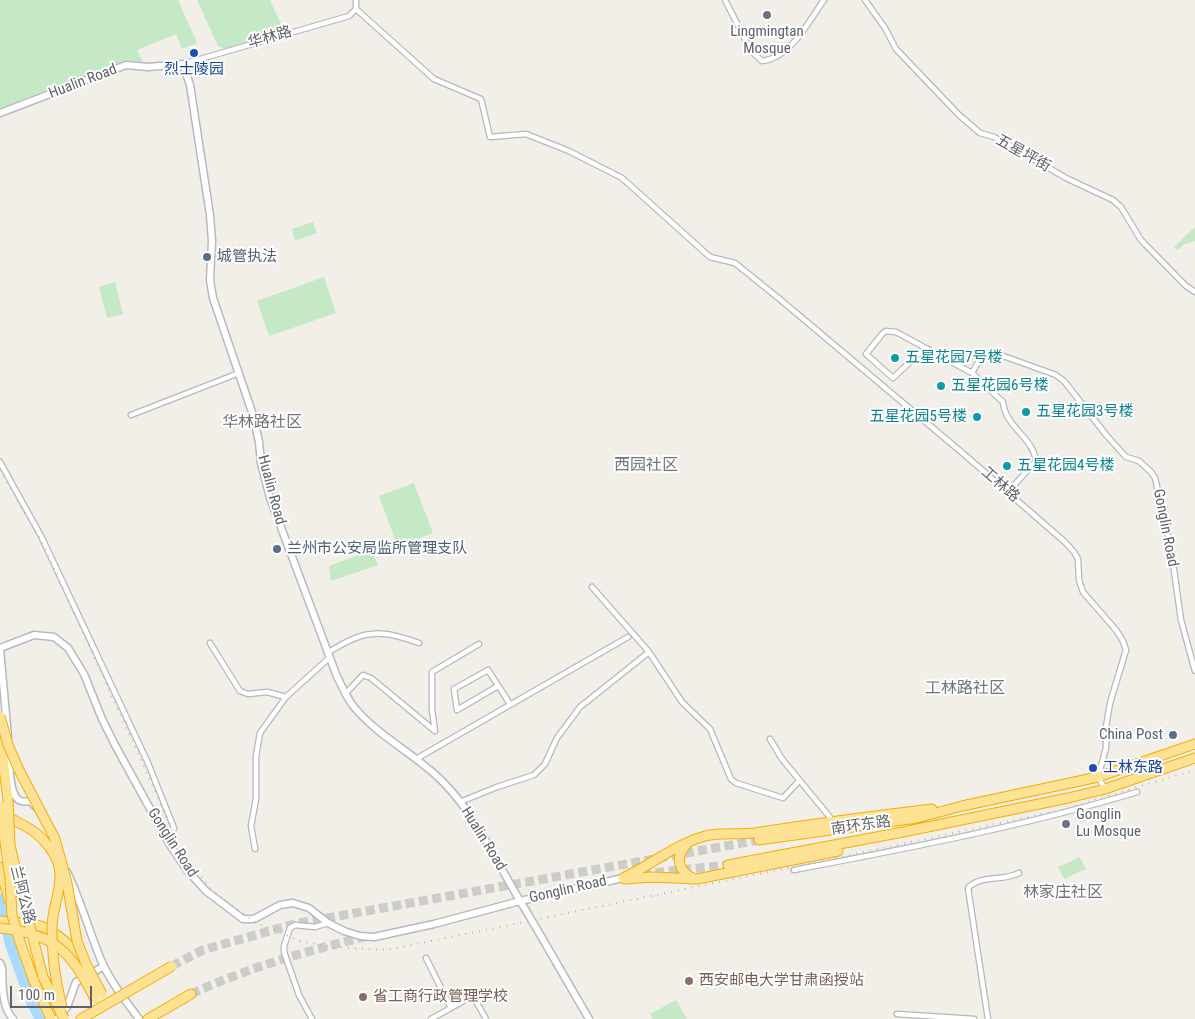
<!DOCTYPE html>
<html>
<head>
<meta charset="utf-8">
<style>
  body { margin:0 }
  #map { position:relative; width:1195px; height:1019px; overflow:hidden; background:#f1efe8; font-family:"Roboto Condensed",sans-serif }
  canvas { display:block }
  .scale { position:absolute; left:10px; top:986px; width:82px; height:22px; box-sizing:border-box; border:2px solid #5f6368; border-top:0; padding-left:6px; font-size:15px; line-height:18px; white-space:nowrap; color:#5f6368; -webkit-text-stroke:4px #fff; paint-order:stroke }
</style>
</head>
<body>
<div id="map">
<canvas width="1195" height="1019"></canvas>
<div class="scale">100 m</div>
</div>
<script>
const ctx = document.querySelector('canvas').getContext('2d');
ctx.lineJoin = 'round';
function fillPath(path, color) {
  ctx.fillStyle = color;
  ctx.fill(path, 'evenodd');
}
function trace(path, color, width, dash) {
  ctx.strokeStyle = color;
  ctx.lineWidth = width;
  ctx.lineCap = dash ? 'butt' : 'round';
  ctx.setLineDash(dash || []);
  ctx.stroke(path);
}
function write(font, color, halo, rows, align = 'center') {
  ctx.font = font + ' "Roboto Condensed","Noto Sans SC",sans-serif';
  ctx.lineWidth = 4;
  ctx.setLineDash([]);
  ctx.textBaseline = 'middle';
  ctx.strokeStyle = halo;
  ctx.fillStyle = color;
  for (const [text, x, y, turn = 0] of rows) {
    ctx.save();
    ctx.translate(x, y);
    ctx.rotate((+turn || 0) * Math.PI / 180);
    ctx.textAlign = isNaN(turn) ? turn : align;
    if (halo) ctx.strokeText(text, 0, 0);
    ctx.fillText(text, 0, 0);
    ctx.restore();
  }
}
const green = new Path2D(`
  M 0,0 L 178,0 L 197,43 L 182,49 L 176,34 L 137,50 L 143,62 L 126,60 L 0,108 Z
  M 197,0 L 270,0 L 283,29 L 226,49 L 218,46 Z
  M 313,222 L 317,233 L 295,241 L 292,229 Z
  M 1195,227 L 1195,241 L 1185,244 L 1177,250 L 1174,247 Z
  M 324,277 L 336,313 L 269,336 L 257,301 Z
  M 115,282 L 123,314 L 107,318 L 99,287 Z
  M 414,483 L 433,533 L 398,547 L 379,496 Z
  M 372,550 L 378,565 L 331,581 L 329,566 Z
  M 1080,857 L 1086,869 L 1064,879 L 1058,867 Z
  M 676,1000 L 687,1019 L 653,1019 L 650,1014 Z`);
const river = new Path2D(`
  M 0,899 L 10,945 L 31,1002 L 40,1019`);
const highwayTunnel = new Path2D(`
  M 642,874 L 728,865
  M 172,966 L 203,950 L 294,924 L 759,840
  M 191,994 C 248,968 308,950 369,936`);
const street = new Path2D(`
  M 356,0 L 356,9 L 434,79 L 481,99 L 490,137 L 526,134 L 569,151 L 622,178 L 710,257 L 735,263 L 782,301 L 959,450 L 1065,542 L 1074,552 L 1078,559 L 1079,580 L 1083,592 L 1116,630 L 1123,641 L 1126,650 L 1110,703 L 1106,727 L 1106,748 L 1098,777 L 1105,789
  M 725,0 L 751,51 L 762,61 C 791,58 808,22 824,0
  M 865,0 L 885,28 L 896,49 L 959,115 L 980,133 L 994,137 L 1013,147 L 1066,178 L 1113,200 L 1121,207 L 1141,240 L 1186,286 L 1195,292
  M 183,64 L 349,16 L 356,9
  M 925,348 L 893,378 L 866,354 L 883,333 L 886,331 L 896,332 L 972,373 L 1003,402 C 1005,427 1033,437 1036,461 L 1008,492
  M 972,373 C 978,362 982,353 995,353 L 1056,375 L 1064,381 L 1107,436 L 1126,457 L 1139,461 L 1151,472 L 1155,478 L 1171,549 L 1181,620 L 1195,671
  M 131,415 L 239,373
  M 0,462 L 41,536 L 148,763 L 174,828 L 167,840
  M 592,587 L 649,652 L 682,702 L 710,729 L 731,779 L 736,783 L 783,798 L 799,781
  M 210,643 L 240,691 L 248,694 L 267,692 L 286,697
  M 327,653 C 341,645 356,635 372,634 C 385,632 406,638 419,643
  M 498,686 L 457,710 L 454,689 L 488,670 L 510,704
  M 345,694 L 363,675 L 371,678 L 435,731 L 432,710 L 432,672 L 479,644
  M 770,739 L 782,759 L 833,821
  M 416,759 L 628,637
  M 460,802 L 497,787 L 534,775 L 545,764 L 557,738 L 580,707 L 649,652
  M 255,849 L 251,826 L 256,799 L 256,756 L 260,733 L 286,697 L 329,658
  M 794,870 C 909,848 1025,826 1137,792
  M 426,958 L 451,1008
  M 897,1014 L 974,1019
  M 312,1019 L 299,995 L 284,952 L 284,946 L 290,928 L 295,925 L 315,927 L 328,923
  M 431,1019 L 467,999 L 473,999 L 477,1003 L 486,1019
  M 988,1019 L 968,888 C 981,874 1002,882 1019,873`);
const secondary = new Path2D(`
  M 0,113 L 126,65 L 148,67 L 183,64 L 190,85 L 210,215 L 212,241 L 210,280 L 213,298 L 253,415 L 259,442 L 261,463 L 270,498 L 336,674 C 341,685 346,697 354,707 C 379,737 415,754 442,781 C 478,817 498,866 525,909
  M 0,648 L 34,635 L 54,637 L 68,648 L 84,674 L 102,719 L 115,745 L 170,845 L 187,870 L 206,891 L 243,919 L 254,919 L 280,905 L 293,903 L 309,908 L 328,923 L 344,931 L 360,936 L 374,937 L 434,924 L 520,901 L 623,878
  M 0,649 L 8,737
  M 9,752 C 10,764 8,797 21,801 C 24,802 27,801 30,801 L 36,807
  M 67,872 C 81,901 89,931 101,960 C 110,981 125,1000 139,1019
  M 538,931 L 589,1019
  M 0,963 L 2,968 C 3,984 1,1006 13,1019
  M 57,1019 L 67,1007 L 76,982 L 104,966`);
const highway = new Path2D(`
  M 0,736 L 8,800
  M 2,818 L 10,818 L 25,826
  M 759,840 L 917,818 L 962,806 L 1098,777 L 1195,744
  M 686,845 C 675,856 678,872 693,878
  M 728,865 L 903,832 L 1068,798 L 1105,789 L 1195,758
  M 0,867 L 9,900
  M 623,878 C 651,865 674,845 705,836 C 720,832 738,835 754,833 C 813,824 873,816 932,809
  M 625,879 L 652,877 L 697,879 L 838,851
  M 0,921 C 13,922 30,922 43,927 C 59,934 74,949 84,962
  M 34,981 L 51,1019
  M 81,1019 L 117,998
  M 148,1019 L 191,994`);
const rail = new Path2D(`
  M 0,470 L 43,544 L 182,851 L 212,891 L 255,922 L 300,941 L 331,947 L 387,950 L 822,861 L 1061,810 L 1195,770`);
const secondaryBridge = new Path2D(`
  M 525,909 L 538,931`);
const highwayBridge = new Path2D(`
  M 0,716 L 8,745 L 19,770 L 55,839 L 67,883 L 77,941 L 86,964 L 102,994
  M 8,800 L 10,845 L 18,881 L 43,977 L 64,1019
  M 0,806 L 10,879 L 12,915 L 20,942 L 34,981
  M 25,826 C 42,835 61,856 60,877 C 60,894 52,910 52,927 C 52,957 55,978 62,1007
  M 0,928 C 55,934 71,951 95,999
  M 117,998 L 172,966`);
const markers = [
  [767,15,5,"#6b7280"],
  [194,53,5,"#1a4fb4"],
  [207,257,5,"#5c6f8a"],
  [895,358,5,"#0f9aa8"],
  [941,386,5,"#0f9aa8"],
  [1026,412,5,"#0f9aa8"],
  [977,417,5,"#0f9aa8"],
  [1007,466,5,"#0f9aa8"],
  [277,549,5,"#5c6f8a"],
  [1173,735,5,"#5c6f8a"],
  [1093,768,5,"#1a4fb4"],
  [1066,824,5,"#6b7280"],
  [689,981,5,"#8d6e63"],
  [363,997,5,"#8d6e63"]
];
const worshipNames = [
  ["Lingmingtan",767,32],
  ["Mosque",767,49],
  ["Gonglin",1076,815,"left"],
  ["Lu Mosque",1076,832,"left"]
];
const streetNames = [
  ["华林路",270,38,-16],
  ["Hualin Road",83,82,-21],
  ["五星坪街",1023,154,29],
  ["工林路",1000,485,41],
  ["Hualin Road",271,490,75],
  ["Gonglin Road",1165,528,79],
  ["南环东路",861,826,-8],
  ["Hualin Road",483,839,58],
  ["Gonglin Road",172,843,57],
  ["Gonglin Road",568,890,-13],
  ["兰阿公路",22,895,76]
];
const transitNames = [
  ["烈士陵园",194,70],
  ["工林东路",1103,768,"left"]
];
const serviceNames = [
  ["城管执法",217,257],
  ["兰州市公安局监所管理支队",287,549],
  ["China Post",1163,735,"right"]
];
const cultureNames = [
  ["五星花园7号楼",905,358],
  ["五星花园6号楼",951,386],
  ["五星花园3号楼",1036,412],
  ["五星花园5号楼",967,417,"right"],
  ["五星花园4号楼",1017,466]
];
const educationNames = [
  ["西安邮电大学甘肃函授站",699,981],
  ["省工商行政管理学校",373,997]
];
const neighbourhoodNames = [
  ["华林路社区",262,423],
  ["西园社区",646,466],
  ["工林路社区",965,689],
  ["林家庄社区",1063,893]
];
fillPath(green, '#c5e8c5');
trace(river, '#aadaff', 10);
trace(highwayTunnel, '#ccccc8', 9, [9, 4.5]);
trace(street, '#b5b8bc', 7);
trace(secondary, '#b6babf', 9);
trace(highway, '#f9ab00', 11);
trace(street, '#fff', 4.5);
trace(secondary, '#fff', 6);
trace(highway, '#fde293', 9);
trace(rail, '#b6b7b8', 2, [1, 6]);
trace(secondaryBridge, '#b6babf', 9, []);
trace(highwayBridge, '#f9ab00', 11, []);
trace(secondaryBridge, '#fff', 6);
trace(highwayBridge, '#fde293', 9);
for (const [x, y, r, color] of markers) {
  const dot = new Path2D();
  dot.arc(x, y, r, 0, 2 * Math.PI);
  ctx.fillStyle = color;
  ctx.fill(dot);
  trace(dot, '#fff', 2);
}
write('15px', '#5b616d', '#fff', worshipNames);
write('15px', '#5f6368', '#fff', streetNames);
write('15px', '#164399', '#fff', transitNames);
write('15px', '#4e5e75', '#fff', serviceNames, 'left');
write('15px', '#0d838f', '#fff', cultureNames, 'left');
write('15px', '#785e54', '#fff', educationNames, 'left');
write('16px', '#70757a', '#fff', neighbourhoodNames);
</script>
</body>
</html>
